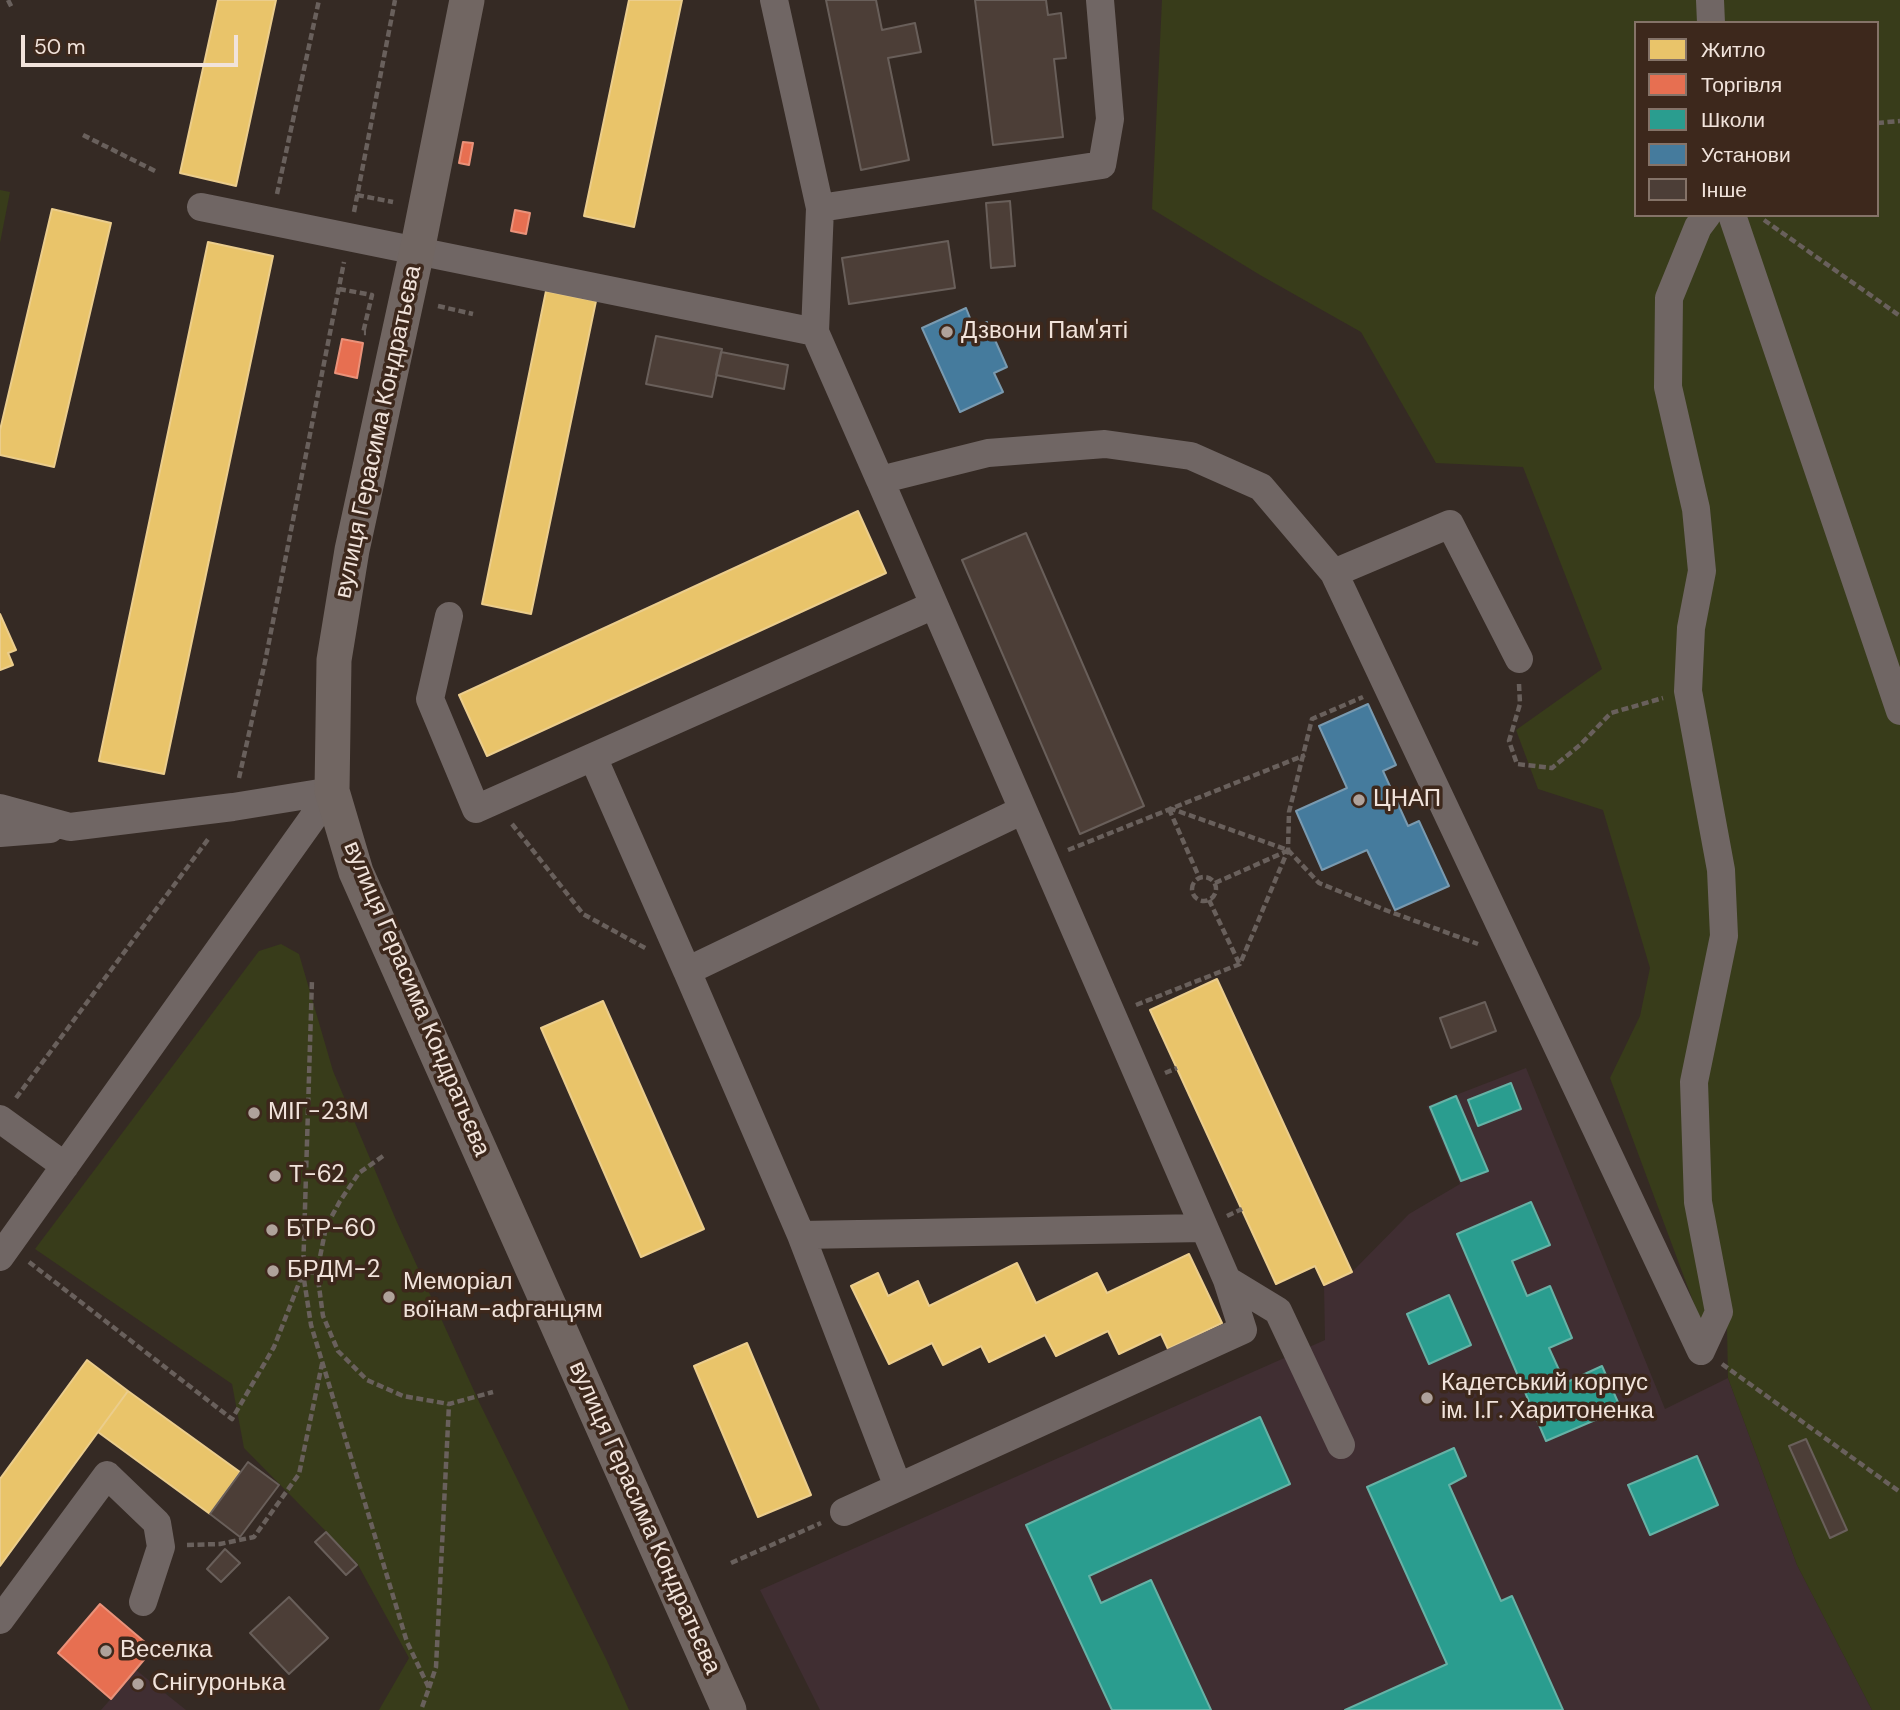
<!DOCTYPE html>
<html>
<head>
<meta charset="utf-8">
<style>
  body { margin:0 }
  #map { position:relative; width:1900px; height:1710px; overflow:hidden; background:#352a24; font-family:"DM Sans",sans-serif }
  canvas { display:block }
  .legend { position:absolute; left:1634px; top:21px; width:245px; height:196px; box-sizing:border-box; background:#3d281c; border:2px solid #857368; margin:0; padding:9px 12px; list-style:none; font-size:21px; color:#f1e3db }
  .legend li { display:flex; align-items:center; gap:14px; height:35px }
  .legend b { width:35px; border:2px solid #857368 }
  .scale { position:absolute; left:21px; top:35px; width:217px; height:32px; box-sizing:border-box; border:4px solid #f1e3db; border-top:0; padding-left:9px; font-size:21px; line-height:24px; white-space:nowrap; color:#f1e3db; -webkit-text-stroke:5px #3d281c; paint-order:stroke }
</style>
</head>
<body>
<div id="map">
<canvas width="1900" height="1710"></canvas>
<ul class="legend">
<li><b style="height:19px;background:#e9c46a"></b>Житло</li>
<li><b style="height:19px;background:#e76f51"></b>Торгівля</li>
<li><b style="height:19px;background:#2a9d8f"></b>Школи</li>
<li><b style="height:19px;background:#457b9d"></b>Установи</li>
<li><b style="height:19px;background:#4c3e37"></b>Інше</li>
</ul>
<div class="scale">50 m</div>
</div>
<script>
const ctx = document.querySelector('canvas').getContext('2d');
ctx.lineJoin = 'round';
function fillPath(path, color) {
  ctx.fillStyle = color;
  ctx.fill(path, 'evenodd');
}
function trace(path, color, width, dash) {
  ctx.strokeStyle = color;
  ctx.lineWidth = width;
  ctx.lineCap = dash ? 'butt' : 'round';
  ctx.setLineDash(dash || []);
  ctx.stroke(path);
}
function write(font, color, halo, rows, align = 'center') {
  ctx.font = font + ' "DM Sans",sans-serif';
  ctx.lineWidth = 7;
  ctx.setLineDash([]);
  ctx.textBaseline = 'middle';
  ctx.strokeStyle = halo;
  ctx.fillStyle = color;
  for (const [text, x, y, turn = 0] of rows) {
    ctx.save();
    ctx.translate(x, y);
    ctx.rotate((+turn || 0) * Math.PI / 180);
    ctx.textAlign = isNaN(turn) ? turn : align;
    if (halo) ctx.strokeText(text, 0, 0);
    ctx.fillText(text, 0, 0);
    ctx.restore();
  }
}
const education = new Path2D(`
  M 1526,1068 L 1665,1409 L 1728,1378 L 1797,1565 L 1872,1710 L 820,1710 L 760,1590 L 1325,1340 L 1324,1285 L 1352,1272 L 1409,1214 L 1460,1184 L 1427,1106 Z
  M 136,1670 L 186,1710 L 101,1710 Z`);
const green = new Path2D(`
  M 1162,0 L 1900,0 L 1900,1710 L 1872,1710 L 1797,1565 L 1728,1378 L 1727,1328 L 1703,1328 L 1610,1078 L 1640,1016 L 1650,968 L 1603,810 L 1538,789 L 1516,730 L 1602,669 L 1523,467 L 1436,463 L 1361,332 L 1260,275 L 1152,209 ZM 1636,23 L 1877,23 L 1877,215 L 1636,215 Z
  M 0,190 L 10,192 L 0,243 Z
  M 281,944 L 299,954 L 333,1071 L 396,1220 L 480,1404 L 607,1661 L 629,1710 L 379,1710 L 409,1658 L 357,1563 L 244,1448 L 232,1384 L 35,1249 L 259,951 Z`);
const homes = new Path2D(`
  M 218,0 L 276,0 L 236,186 L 180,173 Z
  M 629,0 L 682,0 L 634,227 L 584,216 Z
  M 52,209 L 111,223 L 54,467 L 0,455 L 0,430 Z
  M 208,242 L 273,256 L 164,774 L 99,761 Z
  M 546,291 L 596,301 L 531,614 L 482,604 Z
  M 858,511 L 886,573 L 487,756 L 459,695 Z
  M 0,614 L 16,650 L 8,653 L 13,665 L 0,670 Z
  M 1217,979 L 1352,1272 L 1324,1285 L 1315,1266 L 1276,1284 L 1150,1010 Z
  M 603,1001 L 704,1229 L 641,1257 L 541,1028 Z
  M 1189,1254 L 1222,1323 L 1168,1349 L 1161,1334 L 1119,1354 L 1108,1331 L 1056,1356 L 1045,1335 L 989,1362 L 981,1346 L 943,1365 L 932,1343 L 889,1364 L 851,1286 L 878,1273 L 888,1296 L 918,1281 L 929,1306 L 1017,1263 L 1036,1303 L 1097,1273 L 1107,1293 Z
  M 747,1343 L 811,1495 L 758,1517 L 694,1366 Z
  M 87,1360 L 128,1391 L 0,1566 L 0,1479 Z
  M 128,1391 L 240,1472 L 210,1514 L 98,1432 Z`);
const shops = new Path2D(`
  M 463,142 L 473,143 L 469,165 L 459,163 Z
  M 515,210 L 530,213 L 526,234 L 511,231 Z
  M 342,339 L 363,343 L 357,378 L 335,373 Z
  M 100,1604 L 153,1649 L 111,1699 L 58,1653 Z`);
const schools = new Path2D(`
  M 1511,1083 L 1521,1109 L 1478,1126 L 1468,1100 Z
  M 1456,1096 L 1488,1171 L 1461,1181 L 1430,1107 Z
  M 1531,1202 L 1550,1245 L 1512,1261 L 1527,1296 L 1550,1286 L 1572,1338 L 1549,1348 L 1565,1383 L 1602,1366 L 1621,1409 L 1546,1441 L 1457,1234 Z
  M 1449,1295 L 1471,1345 L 1429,1364 L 1407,1314 Z
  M 1260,1417 L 1290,1484 L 1089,1576 L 1101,1603 L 1151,1580 L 1211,1710 L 1112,1710 L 1026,1525 Z
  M 1454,1448 L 1466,1476 L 1449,1485 L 1501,1601 L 1512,1596 L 1563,1710 L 1345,1710 L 1447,1664 L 1367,1487 Z
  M 1697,1456 L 1718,1505 L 1650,1535 L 1628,1485 Z`);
const public = new Path2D(`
  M 966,308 L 974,328 L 987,322 L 1007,367 L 994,373 L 1003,392 L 960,412 L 922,328 Z
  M 1368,704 L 1396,765 L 1383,771 L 1408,826 L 1419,821 L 1449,886 L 1395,910 L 1367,850 L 1322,870 L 1296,811 L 1347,788 L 1319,726 Z`);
const building = new Path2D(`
  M 826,0 L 876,0 L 882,30 L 915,23 L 921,52 L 888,58 L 909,160 L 861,170 Z
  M 975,0 L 1046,0 L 1048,15 L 1061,13 L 1066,58 L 1054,59 L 1063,137 L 993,145 Z
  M 1010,201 L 1015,266 L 991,268 L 986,203 Z
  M 948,241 L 955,288 L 849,304 L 842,258 Z
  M 656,336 L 722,349 L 712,397 L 646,384 Z
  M 721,352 L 788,365 L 784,389 L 716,375 Z
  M 1026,533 L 1144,806 L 1080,834 L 962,560 Z
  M 1485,1002 L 1496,1031 L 1451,1048 L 1440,1018 Z
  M 1806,1439 L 1847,1530 L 1830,1538 L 1789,1446 Z
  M 248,1462 L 279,1485 L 240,1537 L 210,1514 Z
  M 326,1532 L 357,1565 L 346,1575 L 315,1542 Z
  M 225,1549 L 240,1563 L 221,1582 L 207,1569 Z
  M 289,1597 L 328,1638 L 289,1674 L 250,1633 Z`);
const path = new Path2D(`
  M 8,0 L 12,8
  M 1877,123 L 1900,121
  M 83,135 L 157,172
  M 277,194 L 319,0
  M 357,195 L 393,202
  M 354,212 L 395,0
  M 1764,220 L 1900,316
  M 339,289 L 372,295 L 363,333 L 366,333
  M 438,306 L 473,314
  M 1519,684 L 1520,704 L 1509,741 L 1517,764 L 1552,768 L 1580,745 L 1611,713 L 1663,698
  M 239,778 L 265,662 L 344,262
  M 1169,808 L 1288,850 L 1319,883 L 1388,911 L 1478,944
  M 1169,809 L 1199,877
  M 512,824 L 583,914 L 647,949
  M 1068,850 L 1305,755
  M1192 889a12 12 0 1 1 24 0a12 12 0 1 1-24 0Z
  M 1215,883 L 1287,851
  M 1209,900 L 1239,963
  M 1136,1005 L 1240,964 L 1288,850 L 1289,812 L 1312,719 L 1363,697
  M 1165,1073 L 1177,1068
  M 16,1098 L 209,838
  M 383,1156 L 359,1173 L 340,1201 L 326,1227 L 317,1272 L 323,1316 L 338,1351 L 367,1380 L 403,1396 L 449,1404 L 493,1392
  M 1227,1216 L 1242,1209
  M 29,1262 L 232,1419 L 274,1347 L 303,1273 L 312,979
  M 317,1272 L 303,1273 L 311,1325 L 407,1642 L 429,1688 L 421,1710
  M 1722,1364 L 1900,1492
  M 187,1545 L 220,1544 L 254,1537 L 299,1474 L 322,1364
  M 731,1563 L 821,1523
  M 429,1688 L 436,1667 L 449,1404`);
const minor = new Path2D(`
  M 774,0 L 820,208 L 815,332
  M 1710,0 L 1711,23
  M 201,207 L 815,332 L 880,480 L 988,453 L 1105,444 L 1191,456 L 1261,487 L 1334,573 L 1701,1351
  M 820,208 L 1102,165 L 1110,119 L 1100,0
  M 1732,215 L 1900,711
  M 880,480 L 1227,1280 L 1278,1311 L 1341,1445
  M 1334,573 L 1450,524 L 1519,659
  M 449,616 L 430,699 L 476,809 L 934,605
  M 593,757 L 687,971
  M 0,808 L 70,827 L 233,807 L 332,791
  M 1023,810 L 687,971 L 801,1235 L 1204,1228
  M 0,833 L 50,829
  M 0,1119 L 65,1166
  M 801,1235 L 898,1487
  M 0,1257 L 332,791
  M 1701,1351 L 1719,1312 L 1698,1202 L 1694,1082 L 1724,936 L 1721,870 L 1688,691 L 1691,628 L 1702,571 L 1696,509 L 1668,387 L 1669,298 L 1698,227 L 1707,215
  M 844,1512 L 1243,1330 L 1227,1280
  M 0,1620 L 107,1475 L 157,1523 L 161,1547 L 143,1602`);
const major = new Path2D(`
  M 467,0 L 417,251 L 352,550 L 334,660 L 332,791 L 356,872 L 729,1710`);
const markers = [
  [947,332,7,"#afa29b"],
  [1359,800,7,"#afa29b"],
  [254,1113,7,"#afa29b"],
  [275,1176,7,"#afa29b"],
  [272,1230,7,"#afa29b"],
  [273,1271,7,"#afa29b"],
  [389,1297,7,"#afa29b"],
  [1427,1398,7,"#afa29b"],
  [106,1651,7,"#afa29b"],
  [138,1684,7,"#afa29b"]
];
const poiNames = [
  ["Дзвони Пам'яті",961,332],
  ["ЦНАП",1373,800],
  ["МІГ-23М",268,1113],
  ["Т-62",289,1176],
  ["БТР-60",286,1230],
  ["БРДМ-2",287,1271],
  ["Меморіал",403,1283],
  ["воїнам-афганцям",403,1311],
  ["Кадетський корпус",1441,1384],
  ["ім. І.Г. Харитоненка",1441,1412],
  ["Веселка",120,1651],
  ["Снігуронька",152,1684]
];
const streetNames = [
  ["вулиця Герасима Кондратьєва",379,432,-78],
  ["вулиця Герасима Кондратьєва",416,999,67],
  ["вулиця Герасима Кондратьєва",644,1518,66]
];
fillPath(education, '#402e32');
fillPath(green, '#383c1a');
fillPath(homes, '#e9c46a');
trace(homes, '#ebcd8c', 2);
fillPath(shops, '#e76f51');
trace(shops, '#ea927a', 2);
fillPath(schools, '#2a9d8f');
trace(schools, '#66b2a6', 2);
fillPath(public, '#457b9d');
trace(public, '#799ab0', 2);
fillPath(building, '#4c3e37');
trace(building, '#695f5a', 2);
trace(path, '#69605c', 4.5, [7, 3.5]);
trace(minor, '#706664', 28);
trace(major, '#716662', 35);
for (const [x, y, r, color] of markers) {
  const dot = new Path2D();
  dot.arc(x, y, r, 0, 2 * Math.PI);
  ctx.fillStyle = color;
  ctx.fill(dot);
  trace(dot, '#3d281c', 2.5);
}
write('24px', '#f1e3db', '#3d281c', poiNames, 'left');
write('24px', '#f1e3db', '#3d281c', streetNames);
</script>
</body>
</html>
